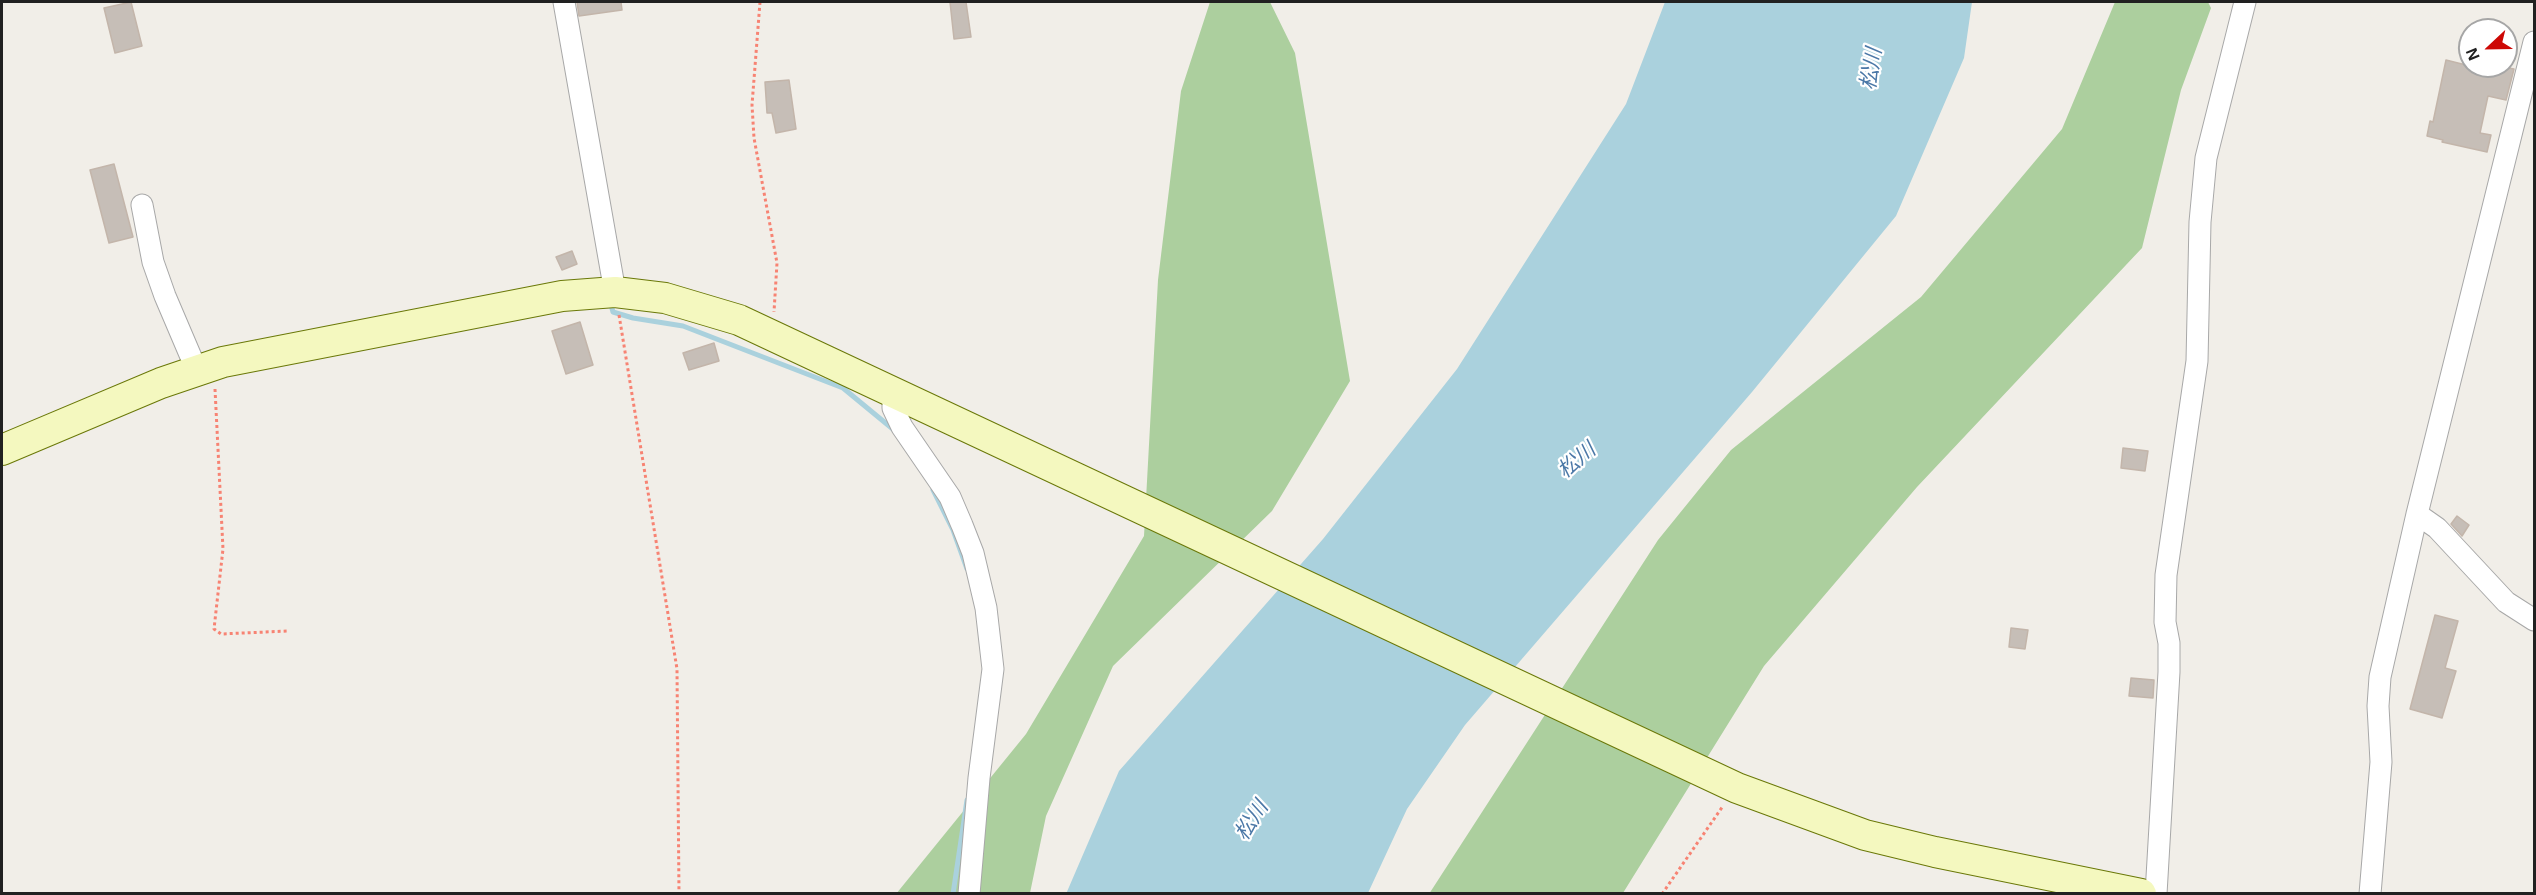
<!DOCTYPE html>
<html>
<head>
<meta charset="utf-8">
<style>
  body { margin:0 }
  #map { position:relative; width:2536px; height:895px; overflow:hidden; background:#f1eee8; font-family:Helvetica,sans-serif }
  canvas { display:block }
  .frame { position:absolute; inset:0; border:3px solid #212121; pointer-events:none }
  .north { position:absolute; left:2458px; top:18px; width:60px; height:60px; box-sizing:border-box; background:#fff; border:2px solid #a6a6a6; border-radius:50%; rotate:248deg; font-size:16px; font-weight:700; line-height:24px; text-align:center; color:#212121 }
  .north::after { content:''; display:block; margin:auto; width:21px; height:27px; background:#cd0805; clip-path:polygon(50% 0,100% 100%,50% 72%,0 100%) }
</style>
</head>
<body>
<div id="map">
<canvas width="2536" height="895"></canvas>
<div class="frame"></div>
<div class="north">N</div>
</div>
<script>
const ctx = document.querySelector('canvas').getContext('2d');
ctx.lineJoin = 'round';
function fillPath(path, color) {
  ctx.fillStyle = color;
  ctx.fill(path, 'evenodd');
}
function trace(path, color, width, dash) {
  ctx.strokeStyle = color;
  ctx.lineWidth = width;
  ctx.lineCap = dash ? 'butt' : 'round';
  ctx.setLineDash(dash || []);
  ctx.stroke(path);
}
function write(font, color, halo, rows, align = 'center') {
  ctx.font = font + ' Helvetica,"Noto Sans JP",sans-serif';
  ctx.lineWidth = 4.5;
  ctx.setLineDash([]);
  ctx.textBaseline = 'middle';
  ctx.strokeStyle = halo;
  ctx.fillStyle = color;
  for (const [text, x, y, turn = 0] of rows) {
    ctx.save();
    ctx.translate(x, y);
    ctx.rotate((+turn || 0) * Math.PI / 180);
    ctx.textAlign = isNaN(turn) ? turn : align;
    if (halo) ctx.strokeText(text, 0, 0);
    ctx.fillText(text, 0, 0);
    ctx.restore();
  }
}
const forest = new Path2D(`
  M 1210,2 L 1270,2 L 1295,53 L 1350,381 L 1272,511 L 1113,666 L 1046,816 L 1030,893 L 896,894 L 1026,734 L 1144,536 L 1158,280 L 1181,91 Z
  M 2115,2 L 2208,2 L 2211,8 L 2181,90 L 2142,248 L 1917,487 L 1764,666 L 1623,893 L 1429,894 L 1658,540 L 1731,450 L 1921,297 L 2062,129 Z`);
const water = new Path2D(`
  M 1665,2 L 1972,2 L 1964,58 L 1896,216 L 1752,392 L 1465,725 L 1407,809 L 1368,893 L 1066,894 L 1119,771 L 1323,539 L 1457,369 L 1626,104 Z`);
const stream = new Path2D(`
  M 610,301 L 613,312 L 633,318 L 683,326 L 843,388 L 894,430
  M 933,490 L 953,530 L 967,569
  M 953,894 L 967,800`);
const building = new Path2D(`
  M 131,2 L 142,46 L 115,53 L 104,8 Z
  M 577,2 L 621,2 L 622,10 L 579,16 Z
  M 950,2 L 966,2 L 971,37 L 954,39 Z
  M 2446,60 L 2470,66 L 2499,66 L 2514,69 L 2506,100 L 2488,96 L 2480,133 L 2491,135 L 2487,152 L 2442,142 L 2443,140 L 2427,136 L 2430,121 L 2433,122 Z
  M 789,80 L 796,129 L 776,133 L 772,113 L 767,113 L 765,82 Z
  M 114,164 L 133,237 L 109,243 L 90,170 Z
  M 572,251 L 577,264 L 562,270 L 556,257 Z
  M 580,322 L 593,365 L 566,374 L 552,331 Z
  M 714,343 L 719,361 L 689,370 L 683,353 Z
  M 2123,448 L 2148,451 L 2145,471 L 2121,468 Z
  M 2457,516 L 2469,525 L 2462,536 L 2451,524 Z
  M 2435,615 L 2458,621 L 2445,668 L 2456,671 L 2442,718 L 2410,709 Z
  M 2011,628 L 2028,630 L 2025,649 L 2009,647 Z
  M 2131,678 L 2154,680 L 2153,698 L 2129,696 Z`);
const path = new Path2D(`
  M 760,2 L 752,105 L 754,138 L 777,263 L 774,312
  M 619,315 L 677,669 L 679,894
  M 215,389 L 223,549 L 214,629 L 221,634 L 288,631
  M 1662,894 L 1723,806`);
const street = new Path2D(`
  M 564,2 L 615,292
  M 142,205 L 153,262 L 165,296 L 197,371
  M 893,392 L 893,408 L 902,427 L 950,497 L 962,525 L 973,553 L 986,608 L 993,669 L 979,778 L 969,894
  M 2417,514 L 2437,528 L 2506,602 L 2534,620
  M 2156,894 L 2169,672 L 2169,643 L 2165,622 L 2166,575 L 2197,361 L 2200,222 L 2206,158 L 2245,2
  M 2370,894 L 2381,762 L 2378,706 L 2380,677 L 2417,514 L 2534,42`);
const secondary = new Path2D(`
  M 2,450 L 161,383 L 223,362 L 562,296 L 615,292 L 665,298 L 739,320 L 1737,788 L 1865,835 L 1935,852 L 2141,894`);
const waterNames = [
  ["松川",1872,69,-81],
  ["松川",1577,461,-40],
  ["松川",1252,821,-57]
];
fillPath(forest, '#accf9e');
fillPath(water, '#aad1dd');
trace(stream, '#aad1dd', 5);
fillPath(building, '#c6beb7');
trace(building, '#c3b5aa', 1.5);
trace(street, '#a8a8a8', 23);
trace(secondary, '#6a7808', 32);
trace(path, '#f78373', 3, [3, 3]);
trace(street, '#fff', 21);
trace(secondary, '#f4f8bf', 30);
write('italic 21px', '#4b78a7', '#fff', waterNames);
</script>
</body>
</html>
